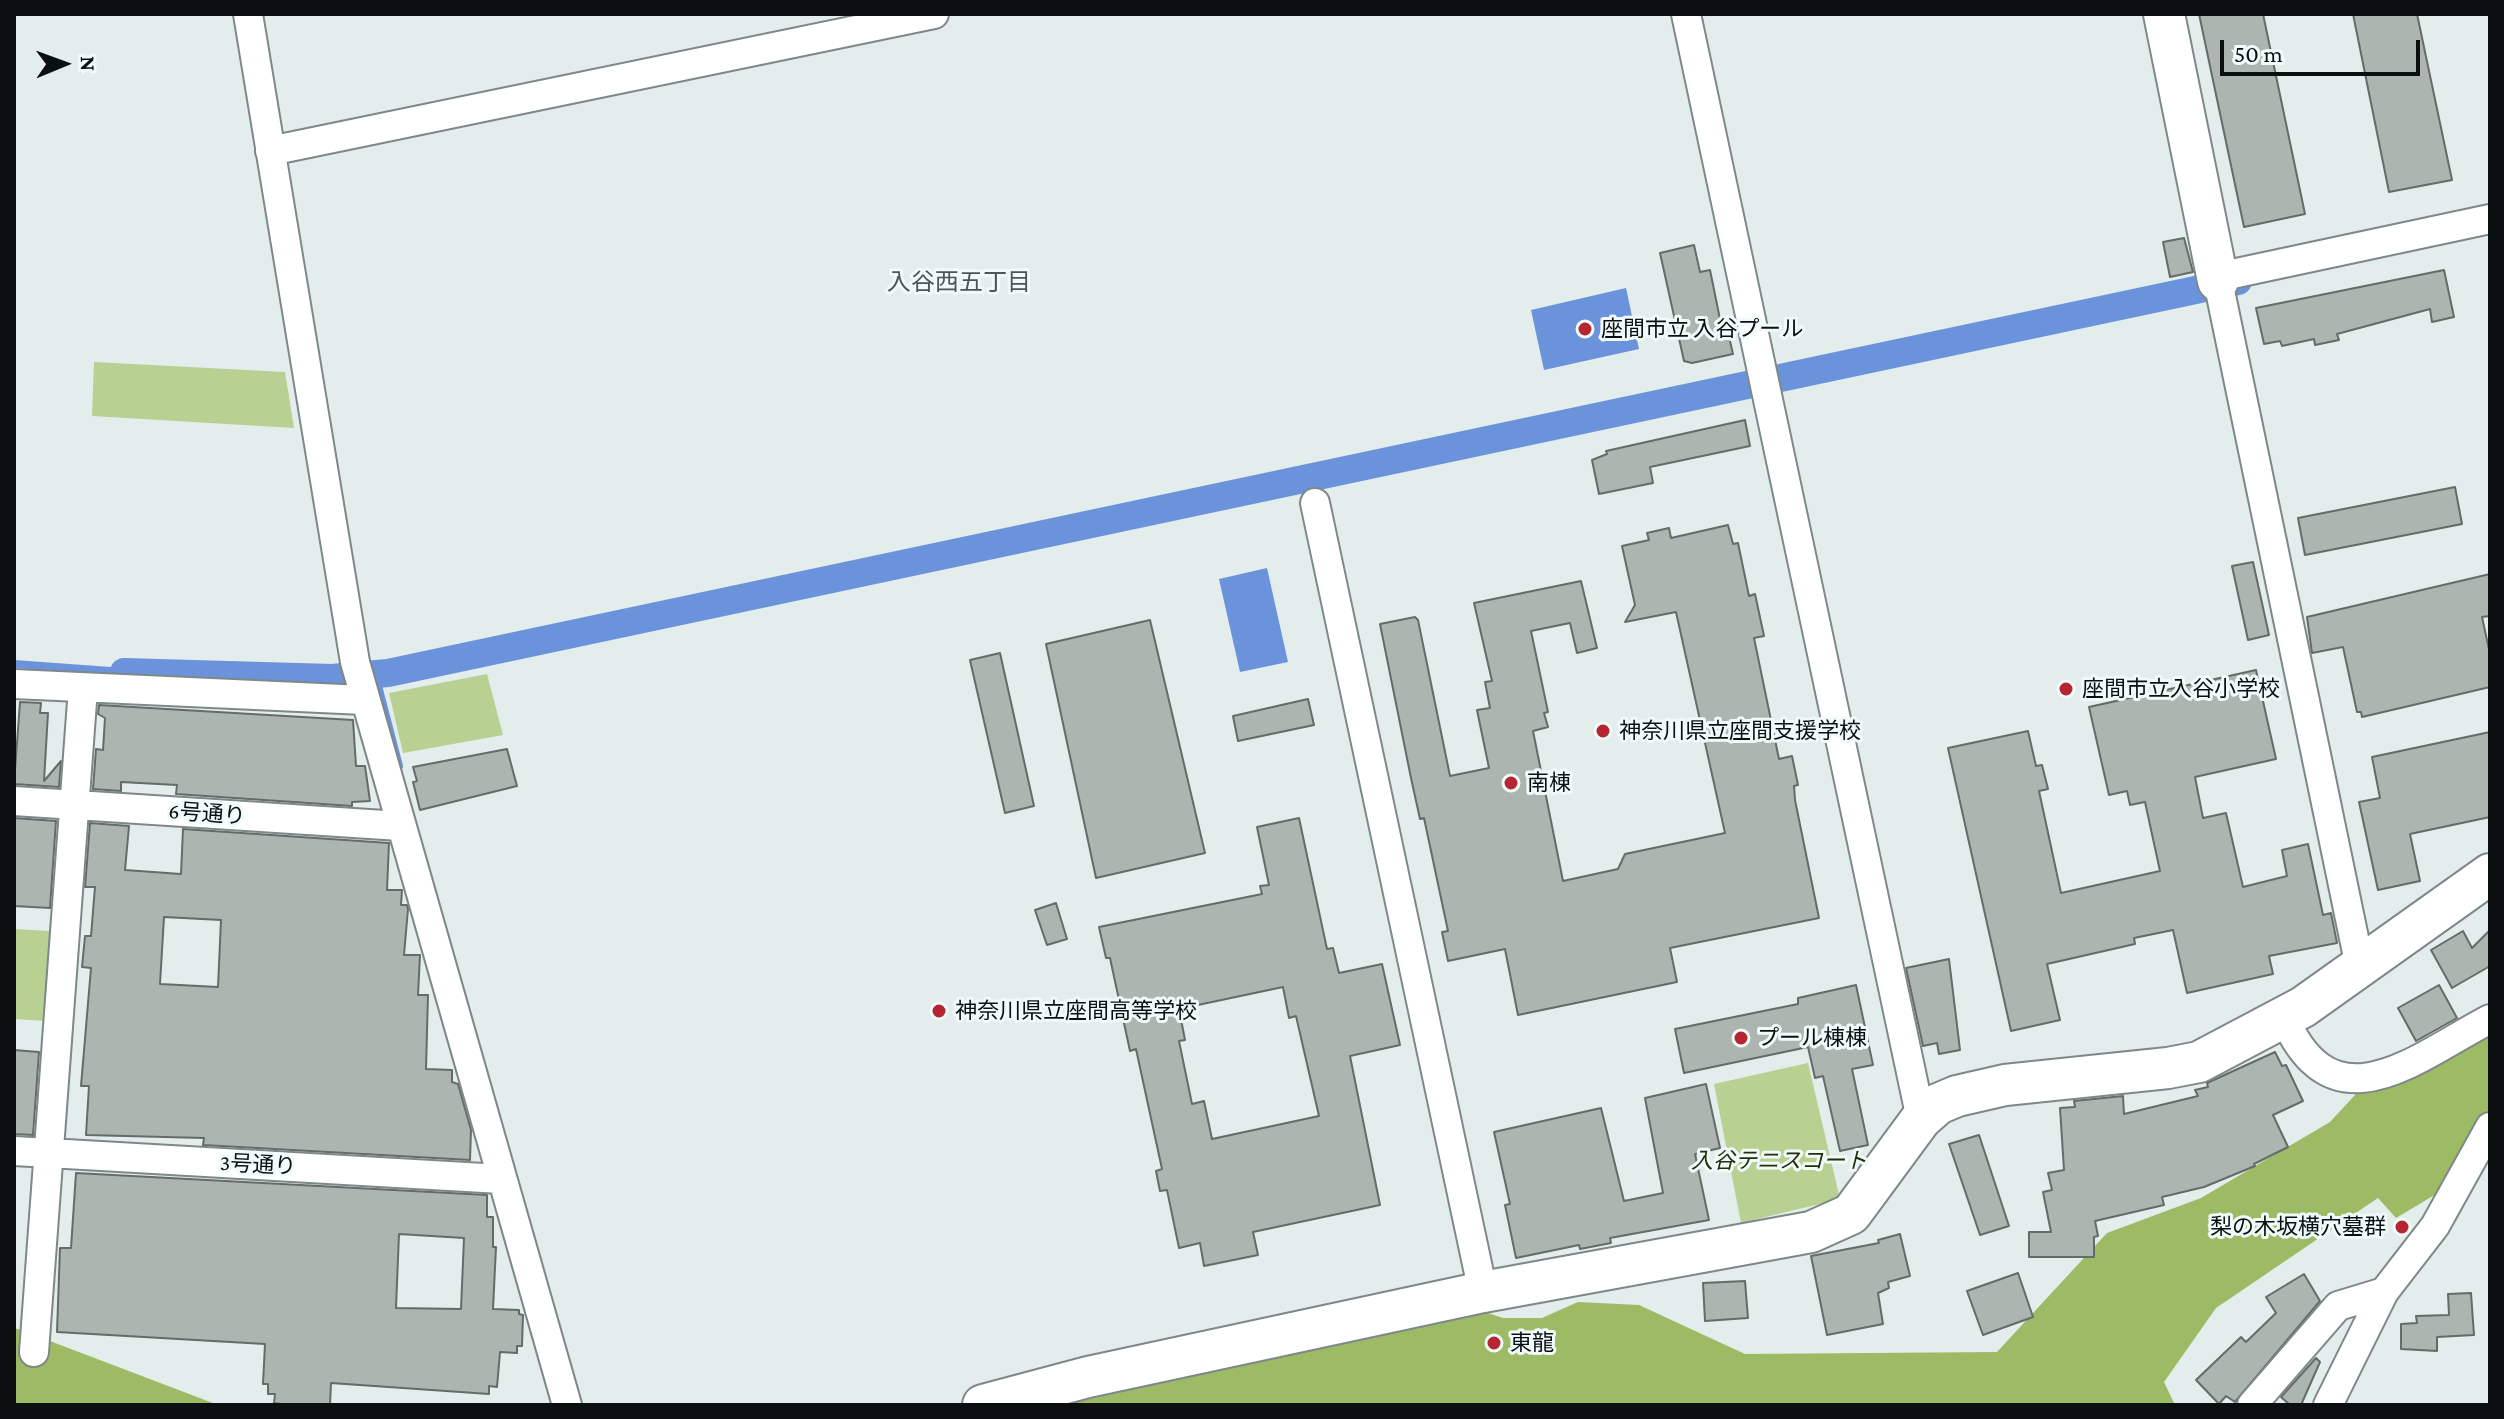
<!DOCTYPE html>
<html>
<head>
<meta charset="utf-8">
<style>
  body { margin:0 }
  #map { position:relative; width:2504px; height:1419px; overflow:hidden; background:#e2edec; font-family:"Crimson Pro",serif }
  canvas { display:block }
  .frame { position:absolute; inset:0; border:16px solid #0b0f0f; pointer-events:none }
  .north { position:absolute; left:24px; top:24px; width:80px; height:80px; -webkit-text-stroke:6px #effaf9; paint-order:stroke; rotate:89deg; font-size:22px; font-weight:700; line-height:32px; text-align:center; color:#0b0f0f }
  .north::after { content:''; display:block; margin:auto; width:28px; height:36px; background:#0b0f0f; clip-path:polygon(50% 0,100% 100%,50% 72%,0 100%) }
  .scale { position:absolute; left:2220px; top:40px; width:200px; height:36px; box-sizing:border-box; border:4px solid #0b0f0f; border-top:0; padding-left:10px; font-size:24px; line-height:28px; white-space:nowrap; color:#0b0f0f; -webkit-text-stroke:6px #effaf9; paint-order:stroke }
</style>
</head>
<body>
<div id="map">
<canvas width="2504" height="1419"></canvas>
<div class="frame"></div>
<div class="north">N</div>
<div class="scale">50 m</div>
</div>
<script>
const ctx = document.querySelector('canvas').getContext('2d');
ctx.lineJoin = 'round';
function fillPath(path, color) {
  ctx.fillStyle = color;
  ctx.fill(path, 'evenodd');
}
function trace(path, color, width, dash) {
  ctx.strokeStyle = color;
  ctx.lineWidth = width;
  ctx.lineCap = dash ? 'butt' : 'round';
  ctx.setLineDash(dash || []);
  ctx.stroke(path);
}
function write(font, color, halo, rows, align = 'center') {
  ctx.font = font + ' "Crimson Pro","Noto Sans JP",serif';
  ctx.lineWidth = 6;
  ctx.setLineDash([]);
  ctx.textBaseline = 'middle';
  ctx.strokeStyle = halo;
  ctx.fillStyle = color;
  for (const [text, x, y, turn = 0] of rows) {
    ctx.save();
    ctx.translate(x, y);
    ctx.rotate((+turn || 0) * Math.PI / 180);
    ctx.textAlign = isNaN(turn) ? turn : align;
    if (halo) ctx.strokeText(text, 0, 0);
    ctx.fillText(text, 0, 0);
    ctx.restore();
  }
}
const green = new Path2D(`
  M 94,362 L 285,372 L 294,428 L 92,416 Z
  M 487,674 L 503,735 L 403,753 L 389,693 Z
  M 14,929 L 50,931 L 47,1021 L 14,1019 Z
  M 1808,1063 L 1840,1199 L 1741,1223 L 1714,1084 Z`);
const forest = new Path2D(`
  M 2490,1005 L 2490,1162 L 2396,1218 L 2378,1198 L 2216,1308 L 2164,1382 L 2175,1405 L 1076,1405 L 1076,1402 L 1479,1310 L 1503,1318 L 1542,1318 L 1578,1302 L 1639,1305 L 1745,1354 L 1997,1352 L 2107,1233 L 2201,1198 L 2330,1122 L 2390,1057 Z
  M 14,1328 L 21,1330 L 218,1405 L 14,1405 Z`);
const water = new Path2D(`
  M 1626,288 L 1639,349 L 1544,370 L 1531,310 Z
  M 1267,568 L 1288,662 L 1240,672 L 1219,579 Z`);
const stream = new Path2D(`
  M 14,664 L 124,672
  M 375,674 L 399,766`);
const canal = new Path2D(`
  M 124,672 L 332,678 L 388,673 L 2238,281`);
const building = new Path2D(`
  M 2199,14 L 2263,14 L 2305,214 L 2244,227 Z
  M 2353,14 L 2417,14 L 2452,180 L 2389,192 Z
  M 2184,238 L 2193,272 L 2170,277 L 2163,242 Z
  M 1694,245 L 1700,272 L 1710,270 L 1722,329 L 1727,328 L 1733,354 L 1692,363 L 1684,361 L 1660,253 Z
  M 2444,270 L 2454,317 L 2432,322 L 2430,309 L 2337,334 L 2339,340 L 2315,345 L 2314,339 L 2282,346 L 2280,341 L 2264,344 L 2256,308 Z
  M 1745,420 L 1750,446 L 1650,467 L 1653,483 L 1599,494 L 1592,460 L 1607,454 L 1606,451 Z
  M 2455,487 L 2462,524 L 2305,555 L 2298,518 Z
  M 1728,525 L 1733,544 L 1738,543 L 1749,596 L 1755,594 L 1764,636 L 1754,638 L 1779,759 L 1792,756 L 1798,785 L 1794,786 L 1795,800 L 1819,918 L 1670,948 L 1677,982 L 1518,1015 L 1505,949 L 1448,961 L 1442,932 L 1448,931 L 1424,818 L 1420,819 L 1411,778 L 1380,624 L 1415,617 L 1418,620 L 1450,776 L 1489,768 L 1477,710 L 1490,708 L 1485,682 L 1492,681 L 1474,603 L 1581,581 L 1597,648 L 1577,653 L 1570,623 L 1531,631 L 1548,712 L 1544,713 L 1548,727 L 1533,731 L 1563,881 L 1618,869 L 1625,854 L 1725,833 L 1676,612 L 1625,622 L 1635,605 L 1622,546 L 1649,540 L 1647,533 L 1669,528 L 1671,538 Z
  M 2253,562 L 2269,635 L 2248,640 L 2232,566 Z
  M 2490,574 L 2490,616 L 2482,617 L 2490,654 L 2490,687 L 2362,717 L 2361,712 L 2357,712 L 2343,647 L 2312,653 L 2307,617 Z
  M 1150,620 L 1205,853 L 1096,878 L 1046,644 Z
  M 1000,653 L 1034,806 L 1005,813 L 970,660 Z
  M 2256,670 L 2276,759 L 2195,777 L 2203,818 L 2226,813 L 2243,887 L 2287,876 L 2282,850 L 2308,844 L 2323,915 L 2331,913 L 2337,943 L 2269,956 L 2273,974 L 2187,993 L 2173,930 L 2134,938 L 2135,944 L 2047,964 L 2060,1020 L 2011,1031 L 1948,748 L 2028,731 L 2036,766 L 2042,765 L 2048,789 L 2039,791 L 2061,893 L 2160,871 L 2145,802 L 2130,805 L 2127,791 L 2109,795 L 2089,707 Z
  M 1308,699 L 1314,725 L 1238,741 L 1233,716 Z
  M 20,702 L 41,703 L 40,713 L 48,713 L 44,781 L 61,761 L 59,787 L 14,784 Z
  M 99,705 L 353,720 L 356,766 L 365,766 L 370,801 L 352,802 L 352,806 L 176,794 L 177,785 L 121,782 L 121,791 L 93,789 L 96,749 L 103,750 L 105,718 L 98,714 Z
  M 2490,732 L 2490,817 L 2410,834 L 2420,881 L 2378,890 L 2359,802 L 2380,798 L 2372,757 Z
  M 507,749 L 517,786 L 420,810 L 413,782 L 417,781 L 413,767 Z
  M 14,818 L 56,821 L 50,908 L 14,906 Z
  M 1299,818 L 1327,949 L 1333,948 L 1339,973 L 1382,964 L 1400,1045 L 1350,1056 L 1380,1205 L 1253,1232 L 1258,1255 L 1204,1266 L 1200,1243 L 1179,1248 L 1167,1190 L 1160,1191 L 1156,1171 L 1162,1169 L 1136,1049 L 1130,1051 L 1110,958 L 1106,958 L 1099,927 L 1262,894 L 1260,886 L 1269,885 L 1257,827 ZM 1283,987 L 1289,1018 L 1296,1016 L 1319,1116 L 1212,1139 L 1204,1101 L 1192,1104 L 1179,1041 L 1185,1040 L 1179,1009 Z
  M 90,823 L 129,826 L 125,870 L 181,874 L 183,829 L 389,843 L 387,890 L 402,890 L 401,905 L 407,905 L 408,909 L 404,955 L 420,955 L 418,995 L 428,995 L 426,1069 L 452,1070 L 452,1082 L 458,1084 L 471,1130 L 470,1160 L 203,1145 L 204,1138 L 86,1135 L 89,1086 L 81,1086 L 91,968 L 82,967 L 85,936 L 91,936 L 95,887 L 85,887 ZM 164,917 L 221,920 L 218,987 L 160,984 Z
  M 1056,903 L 1067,939 L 1047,945 L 1035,910 Z
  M 2490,930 L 2490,966 L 2452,988 L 2431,950 L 2463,931 L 2472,948 Z
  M 1949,959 L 1960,1050 L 1939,1054 L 1937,1043 L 1923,1046 L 1906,968 Z
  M 1856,985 L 1873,1065 L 1852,1069 L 1868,1145 L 1840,1151 L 1823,1076 L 1815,1078 L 1808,1047 L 1684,1073 L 1675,1029 L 1798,1004 L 1798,998 Z
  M 2439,985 L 2457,1018 L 2416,1041 L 2398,1008 Z
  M 14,1050 L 39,1052 L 33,1135 L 14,1134 Z
  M 2275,1052 L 2282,1066 L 2286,1065 L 2303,1101 L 2273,1115 L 2288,1147 L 2254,1164 L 2255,1166 L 2204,1187 L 2162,1197 L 2164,1205 L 2095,1221 L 2098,1236 L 2094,1237 L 2094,1257 L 2029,1257 L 2029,1232 L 2051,1232 L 2043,1192 L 2052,1190 L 2048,1173 L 2064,1170 L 2060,1108 L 2075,1107 L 2074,1101 L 2123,1096 L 2124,1114 L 2198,1096 L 2195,1090 L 2208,1087 L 2207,1083 Z
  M 1706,1084 L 1720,1148 L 1695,1154 L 1709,1220 L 1610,1238 L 1611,1243 L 1580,1249 L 1579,1245 L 1516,1258 L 1505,1205 L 1510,1204 L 1494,1132 L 1601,1108 L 1624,1201 L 1663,1193 L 1645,1098 Z
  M 1979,1135 L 2009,1226 L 1980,1235 L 1949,1144 Z
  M 76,1173 L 487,1195 L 487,1217 L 493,1217 L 493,1247 L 496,1247 L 493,1309 L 519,1310 L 519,1314 L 523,1315 L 522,1346 L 517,1346 L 517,1353 L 500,1352 L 497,1387 L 489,1386 L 489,1394 L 331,1383 L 330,1405 L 288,1405 L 274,1403 L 275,1394 L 268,1394 L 268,1384 L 263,1384 L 265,1344 L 57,1332 L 60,1248 L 71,1248 ZM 399,1234 L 464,1238 L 461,1309 L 396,1308 Z
  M 1900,1234 L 1910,1276 L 1888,1282 L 1889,1288 L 1878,1293 L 1883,1324 L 1827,1335 L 1811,1256 L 1879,1243 L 1878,1240 Z
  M 2018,1273 L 2033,1317 L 1983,1335 L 1967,1291 Z
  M 2304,1274 L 2320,1301 L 2235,1402 L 2226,1396 L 2219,1404 L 2196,1380 L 2241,1337 L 2246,1342 L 2276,1313 L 2266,1297 Z
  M 1745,1281 L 1748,1318 L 1705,1321 L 1703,1283 Z
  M 2471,1293 L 2474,1335 L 2437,1337 L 2437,1351 L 2401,1349 L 2401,1324 L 2417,1323 L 2416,1316 L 2449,1315 L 2448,1294 Z
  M 2316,1358 L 2320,1362 L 2301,1405 L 2290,1405 L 2281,1397 Z`);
const street = new Path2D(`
  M 248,14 L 355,662 L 567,1405
  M 1686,14 L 1921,1119
  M 270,151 L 934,14
  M 2218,277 L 2490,219
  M 2218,281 L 2360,967
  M 1315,503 L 1483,1292
  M 14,684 L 364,700
  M 14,801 L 400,826
  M 2284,1017 C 2333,1132 2417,1057 2490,1019
  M 14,1151 L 501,1179
  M 34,1352 L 83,688
  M 2252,1405 L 2338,1306 L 2384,1292
  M 2328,1405 L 2384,1292 L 2435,1226 L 2490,1127`);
const secondary = new Path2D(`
  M 2164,14 L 2218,281
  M 983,1405 L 1088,1377 L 1483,1292 L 1811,1232 L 1851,1214 L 1921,1119 L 1938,1104 L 1957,1096 L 2005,1085 L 2168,1068 L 2199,1062 L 2303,1007 L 2490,874`);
const markers = [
  [1585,329,8,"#b62532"],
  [2066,689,8,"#b62532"],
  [1603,731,8,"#b62532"],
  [1511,783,8,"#b62532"],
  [939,1011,8,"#b62532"],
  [1741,1038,8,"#b62532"],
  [2402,1227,8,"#b62532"],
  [1494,1343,8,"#b62532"]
];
const poiNames = [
  ["座間市立 入谷プール",1601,329],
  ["座間市立入谷小学校",2082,689],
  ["神奈川県立座間支援学校",1619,731],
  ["南棟",1527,783],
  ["神奈川県立座間高等学校",955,1011],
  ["プール棟棟",1757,1038],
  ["梨の木坂横穴墓群",2386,1227,"right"],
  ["東龍",1510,1343]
];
const streetNames = [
  ["6号通り",207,814,4],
  ["3号通り",258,1165,3]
];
const parkNames = [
  ["入谷テニスコート",1779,1161]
];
const neighbourhoodNames = [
  ["入谷西五丁目",959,283]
];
fillPath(green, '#b9d093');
fillPath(forest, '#9dbb65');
fillPath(water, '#6b93dc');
trace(stream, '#6b93dc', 8);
trace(canal, '#6b93dc', 28);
fillPath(building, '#adb5b0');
trace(building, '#646c67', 2);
trace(street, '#7e8888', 32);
trace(secondary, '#7e8888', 44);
trace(street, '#fff', 28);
trace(secondary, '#fff', 40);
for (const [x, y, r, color] of markers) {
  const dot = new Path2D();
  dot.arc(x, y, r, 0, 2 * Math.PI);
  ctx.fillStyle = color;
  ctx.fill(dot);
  trace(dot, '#effaf9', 3);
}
write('22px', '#0b0f0f', '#effaf9', poiNames, 'left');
write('22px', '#0b0f0f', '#effaf9', streetNames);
write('italic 22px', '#232f0a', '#effaf9', parkNames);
write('24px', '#4d5656', '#effaf9', neighbourhoodNames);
</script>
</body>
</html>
